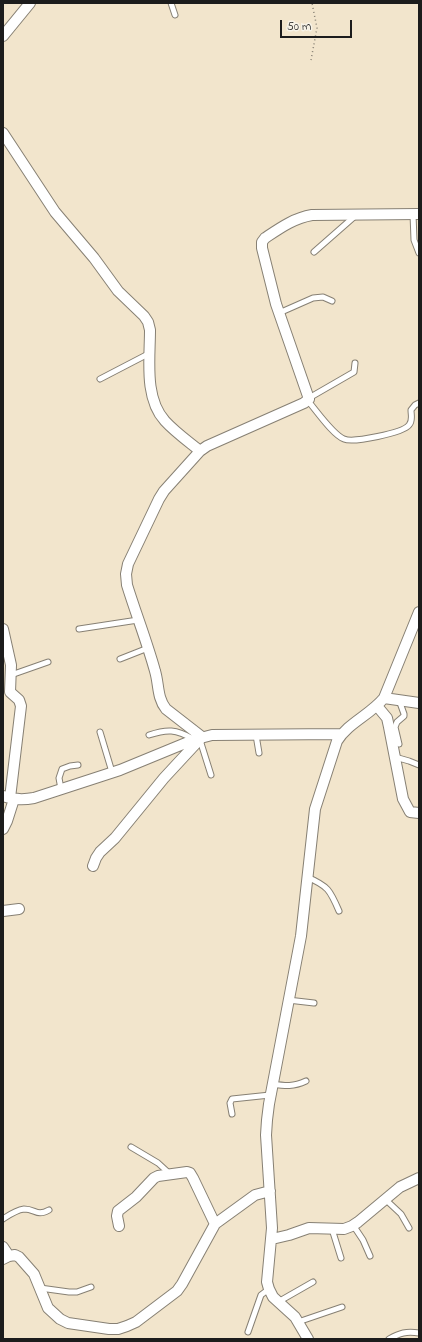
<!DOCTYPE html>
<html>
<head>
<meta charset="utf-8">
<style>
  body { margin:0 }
  #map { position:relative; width:422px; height:1342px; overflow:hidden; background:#f2e5cc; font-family:"Indie Flower",sans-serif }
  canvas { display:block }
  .frame { position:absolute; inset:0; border:4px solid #1c1c1c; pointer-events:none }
  .scale { position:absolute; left:280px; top:20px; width:72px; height:18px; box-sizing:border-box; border:2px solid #1c1c1c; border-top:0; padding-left:5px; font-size:12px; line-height:14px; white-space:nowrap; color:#1c1c1c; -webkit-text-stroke:3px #f7f3e8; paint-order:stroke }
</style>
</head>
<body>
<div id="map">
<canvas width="422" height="1342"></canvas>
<div class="frame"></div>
<div class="scale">50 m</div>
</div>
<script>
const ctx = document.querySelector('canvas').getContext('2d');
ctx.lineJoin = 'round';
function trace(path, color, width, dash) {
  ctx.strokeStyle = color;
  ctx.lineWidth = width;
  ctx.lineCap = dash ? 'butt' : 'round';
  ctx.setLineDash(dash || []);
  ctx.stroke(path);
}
const path = new Path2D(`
  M 311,60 L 317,28 L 312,3`);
const service = new Path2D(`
  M 171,3 L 175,15
  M 413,214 L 414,240 L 419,253
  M 314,252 L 355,216
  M 279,313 L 313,298 L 323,297 L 332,301
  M 100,379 L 150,353
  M 309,398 L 354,372 L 355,363
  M 308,401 C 316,410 333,435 344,439 C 353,443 403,433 409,425 C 413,421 411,415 411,410 L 415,405 L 419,403
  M 79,629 L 138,620
  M 120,659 L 148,648
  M 11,675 L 48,662
  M 399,700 L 404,714 L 404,716 L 397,722 L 395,727 L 399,744
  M 100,732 L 112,772
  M 149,735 C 167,729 176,729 193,739
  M 256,735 L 259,753
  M 200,740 L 211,775
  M 395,757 L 409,761 L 419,765
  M 61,789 L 59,778 L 62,769 L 70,766 L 78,765
  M 307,877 C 328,886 330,890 339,911
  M 288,1000 L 314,1003
  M 272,1084 C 286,1086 293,1087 306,1081
  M 232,1114 L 230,1103 L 232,1099 L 270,1095
  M 131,1147 L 158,1163 L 170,1174
  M 385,1199 L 401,1214 L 409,1228
  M 3,1219 C 9,1215 16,1210 24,1209 C 36,1209 36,1217 49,1210
  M 353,1225 L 363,1240 L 370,1256
  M 332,1229 L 341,1258
  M 40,1288 L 69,1292 L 77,1292 L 91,1287
  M 278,1302 L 313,1282
  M 298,1322 L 342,1307
  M 248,1332 L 261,1295 L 269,1289
  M 389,1339 C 400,1333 406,1331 419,1333`);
const minor = new Path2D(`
  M 3,36 L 30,3
  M 3,133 L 55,212 L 94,258 L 118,291 L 144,316 L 148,322 L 150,330 C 150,359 144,398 165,421 C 175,432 189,442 200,451
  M 3,629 L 11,665 L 10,692 L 19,700 L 21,706 L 10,798
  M 384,698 L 419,703
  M 377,706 L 387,718 L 389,727 L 403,799 L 410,812 L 419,813
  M 3,796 C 14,800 23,800 34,798 L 120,770 L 193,740 L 212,735 L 341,734
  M 3,829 L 7,821 L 14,799
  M 93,866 L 96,858 L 100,852 L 115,838 L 164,778 L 202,737 L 166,709 C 157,698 159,684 155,671 C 147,642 136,614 127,585 L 126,574 L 128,564 L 159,499 L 164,491 L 200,451 L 207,446 L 304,403 L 309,399 L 276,304 L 262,248 L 262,242 L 265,238 C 280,228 294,218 312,215 L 419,214
  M 3,911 L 19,909
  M 119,1226 L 117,1216 L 118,1211 L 136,1197 L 154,1178 L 158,1176 L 187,1172 L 190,1173 L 193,1178 L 215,1224
  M 272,1239 L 289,1235 L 309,1228 L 344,1229 L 352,1226 L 358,1222 L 400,1187 L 419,1178
  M 3,1247 L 9,1256
  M 3,1259 L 9,1256 L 15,1255 L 19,1257 L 34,1274 L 48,1308 L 60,1319 L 68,1323 L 109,1329 L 118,1329 L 127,1326 L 136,1322 L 177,1291 L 182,1284 L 215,1224 L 255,1195 L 270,1191
  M 308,1339 L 295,1317 L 273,1297 L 269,1289 L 267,1282 L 272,1228 L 266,1135 L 267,1120 L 269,1104 L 301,936 L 315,809 L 337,741 C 348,723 370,715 384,698 L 419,612`);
trace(service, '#878074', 7);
trace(minor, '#878074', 12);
trace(path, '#878074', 1.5, [1, 3]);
trace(service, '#fff', 5);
trace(minor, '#fff', 10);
</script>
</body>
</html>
